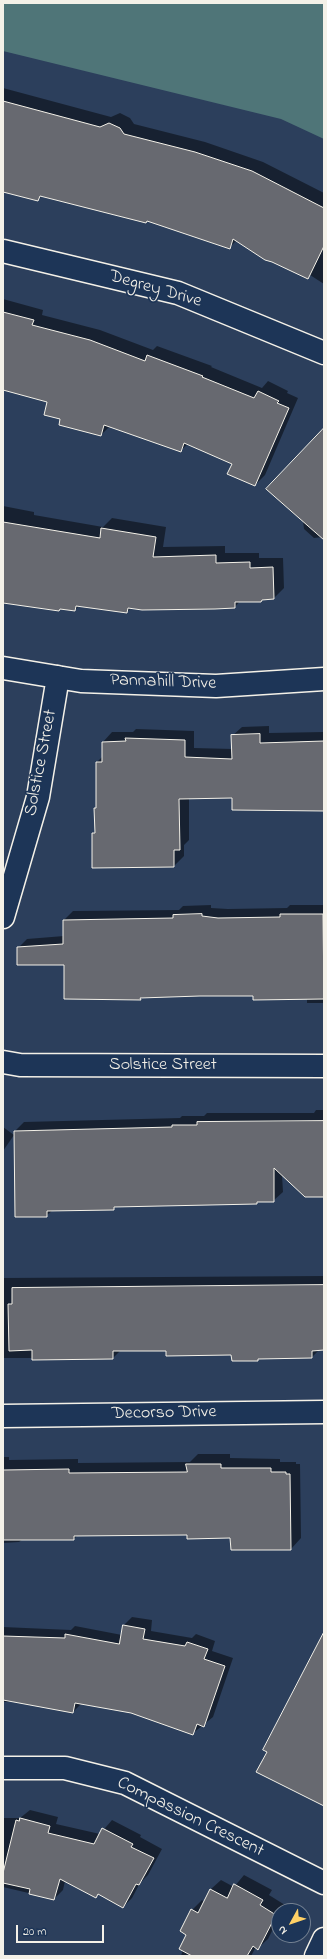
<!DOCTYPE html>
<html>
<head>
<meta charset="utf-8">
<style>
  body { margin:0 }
  #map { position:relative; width:327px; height:1959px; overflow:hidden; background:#2c3f5c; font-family:"Indie Flower",sans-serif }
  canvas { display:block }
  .frame { position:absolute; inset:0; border:4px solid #f4f1e8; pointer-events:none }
  .north { position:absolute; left:271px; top:1903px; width:40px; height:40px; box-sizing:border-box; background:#1d3557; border:1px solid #738091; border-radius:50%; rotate:230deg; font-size:11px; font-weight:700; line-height:16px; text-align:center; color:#f4f1e8 }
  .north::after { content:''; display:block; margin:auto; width:14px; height:18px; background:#ffd166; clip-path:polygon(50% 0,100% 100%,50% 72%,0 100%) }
  .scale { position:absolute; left:16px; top:1925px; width:88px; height:18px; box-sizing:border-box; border:2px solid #f4f1e8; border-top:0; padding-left:5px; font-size:12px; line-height:14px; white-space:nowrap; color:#f4f1e8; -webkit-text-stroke:3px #1d3557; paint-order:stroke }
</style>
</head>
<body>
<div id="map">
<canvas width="327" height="1959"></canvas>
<div class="frame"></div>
<div class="north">N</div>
<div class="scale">20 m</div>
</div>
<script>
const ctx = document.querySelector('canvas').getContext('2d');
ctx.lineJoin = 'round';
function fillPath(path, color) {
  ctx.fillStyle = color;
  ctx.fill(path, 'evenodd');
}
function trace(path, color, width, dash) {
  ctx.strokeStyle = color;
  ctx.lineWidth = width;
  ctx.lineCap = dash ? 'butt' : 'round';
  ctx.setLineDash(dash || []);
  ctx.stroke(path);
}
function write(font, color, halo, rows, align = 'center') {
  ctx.font = font + ' "Indie Flower",sans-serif';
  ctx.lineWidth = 3.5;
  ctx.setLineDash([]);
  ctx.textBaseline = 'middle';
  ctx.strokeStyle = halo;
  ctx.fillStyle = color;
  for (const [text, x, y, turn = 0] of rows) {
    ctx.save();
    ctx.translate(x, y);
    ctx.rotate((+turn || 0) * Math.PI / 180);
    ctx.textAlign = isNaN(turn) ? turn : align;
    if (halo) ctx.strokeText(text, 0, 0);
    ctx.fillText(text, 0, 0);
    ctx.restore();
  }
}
const green = new Path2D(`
  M 3,3 L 324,3 L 324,139 L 281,119 L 3,51 Z`);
const shadow = new Path2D(`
  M 3,88 L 111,117 L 120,113 L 130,118 L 134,124 L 205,142 L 263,162 L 324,193 L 324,284 L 310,275 L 307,278 L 237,240 L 229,248 L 148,220 L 42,196 L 38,200 L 3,191 Z
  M 3,299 L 43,310 L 42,315 L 100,330 L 153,350 L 157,346 L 212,366 L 211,367 L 262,388 L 268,381 L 288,391 L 287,393 L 298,398 L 265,475 L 255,485 L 233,464 L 188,444 L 180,451 L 110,426 L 101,435 L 61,419 L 49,401 L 3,389 Z
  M 324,430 L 324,537 L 314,538 L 304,529 L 303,521 Z
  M 3,506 L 34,512 L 34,515 L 103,527 L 112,518 L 166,527 L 163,547 L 225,546 L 225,553 L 259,553 L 259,558 L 283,558 L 284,588 L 274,598 L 264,598 L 261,601 L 240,601 L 235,607 L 132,607 L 127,612 L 80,605 L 75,610 L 61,608 L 59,610 L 3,603 Z
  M 269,726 L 269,733 L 324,732 L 324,809 L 233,797 L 189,798 L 189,840 L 184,845 L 184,856 L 174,866 L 93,833 L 96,831 L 95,808 L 97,807 L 97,762 L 103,756 L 103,742 L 112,732 L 133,732 L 136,729 L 194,731 L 194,748 L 233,749 L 232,736 L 242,727 Z
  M 211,905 L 211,908 L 228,909 L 287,908 L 290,905 L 324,905 L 324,1003 L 307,1003 L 307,999 L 255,995 L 142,997 L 140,999 L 65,964 L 18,948 L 27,939 L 64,936 L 64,920 L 73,911 L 179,910 L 183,906 Z
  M 316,1110 L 324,1110 L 324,1192 L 282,1175 L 283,1192 L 273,1201 L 259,1201 L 257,1203 L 117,1206 L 113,1209 L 53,1210 L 46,1216 L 15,1131 L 24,1122 L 180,1118 L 182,1116 L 204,1116 L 207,1113 L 314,1113 Z
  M 3,1127 L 14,1135 L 3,1151 Z
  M 324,1276 L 324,1349 L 319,1350 L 312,1357 L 260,1358 L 257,1360 L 232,1354 L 167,1350 L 121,1350 L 113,1358 L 3,1358 L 3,1278 Z
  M 198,1454 L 230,1454 L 230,1458 L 280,1459 L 280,1462 L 296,1462 L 296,1464 L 300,1464 L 301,1538 L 291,1549 L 231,1537 L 188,1534 L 78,1535 L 74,1539 L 23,1539 L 19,1542 L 3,1543 L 3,1457 L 9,1457 L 9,1460 L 78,1459 L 78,1463 L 190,1462 Z
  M 132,1617 L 152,1620 L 151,1631 L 192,1638 L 196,1634 L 215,1641 L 212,1651 L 233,1658 L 213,1717 L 192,1734 L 131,1712 L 81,1704 L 73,1712 L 20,1702 L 3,1702 L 3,1627 L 71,1630 L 75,1626 L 122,1635 L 124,1625 Z
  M 30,1810 L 58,1817 L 56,1824 L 100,1834 L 112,1820 L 141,1835 L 140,1837 L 162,1849 L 148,1875 L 140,1883 L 132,1898 L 123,1907 L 99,1893 L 96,1896 L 65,1881 L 63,1890 L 54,1899 L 3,1887 L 3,1818 L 20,1818 Z
  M 244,1875 L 272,1890 L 269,1895 L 285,1905 L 282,1911 L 279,1911 L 279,1917 L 268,1939 L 258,1948 L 256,1947 L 251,1956 L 181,1956 L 187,1935 L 192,1910 L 202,1900 L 204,1902 L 211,1889 L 221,1880 L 234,1887 Z`);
const building = new Path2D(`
  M 3,101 L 100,127 L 109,123 L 120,128 L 124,134 L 195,152 L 252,171 L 324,208 L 324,246 L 308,279 L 272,262 L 265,260 L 233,239 L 230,249 L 147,221 L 146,223 L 40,196 L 38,201 L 3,192 Z
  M 3,312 L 34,320 L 32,325 L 90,340 L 145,361 L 147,355 L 203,376 L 202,377 L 254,398 L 258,391 L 279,401 L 277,403 L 289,408 L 255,486 L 227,474 L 232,464 L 184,443 L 181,452 L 104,425 L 101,436 L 59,425 L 60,419 L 44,415 L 47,402 L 3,390 Z
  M 324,428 L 324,540 L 266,489 Z
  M 3,522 L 100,538 L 101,528 L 156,537 L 153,557 L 216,555 L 216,563 L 250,562 L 250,568 L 273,567 L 274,599 L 262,600 L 261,602 L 235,602 L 235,608 L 215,609 L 142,610 L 128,608 L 127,613 L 76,606 L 75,611 L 60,609 L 59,611 L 3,603 Z
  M 260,734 L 260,743 L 324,741 L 324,811 L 232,810 L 232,798 L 179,799 L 180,850 L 174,850 L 174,867 L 92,868 L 92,833 L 95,833 L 94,808 L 96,808 L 96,762 L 102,762 L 102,742 L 126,741 L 125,738 L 185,740 L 185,757 L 232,759 L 231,735 Z
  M 202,914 L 202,916 L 218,918 L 280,917 L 280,914 L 323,914 L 324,999 L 253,1000 L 253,996 L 200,996 L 140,998 L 141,1000 L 64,999 L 64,965 L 17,965 L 17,947 L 63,944 L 63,920 L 173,918 L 173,915 Z
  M 324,1121 L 324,1197 L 305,1197 L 274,1168 L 274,1202 L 257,1202 L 257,1204 L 114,1207 L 114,1210 L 47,1211 L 47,1217 L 15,1217 L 14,1131 L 172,1127 L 172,1125 L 197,1125 L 197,1122 Z
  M 324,1285 L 324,1350 L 312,1351 L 312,1358 L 258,1359 L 258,1361 L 232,1361 L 231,1355 L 166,1356 L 166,1351 L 113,1351 L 113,1359 L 32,1360 L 32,1350 L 9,1351 L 8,1304 L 12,1304 L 12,1288 Z
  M 186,1464 L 221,1464 L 221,1468 L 271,1468 L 271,1472 L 286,1472 L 286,1474 L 290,1474 L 291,1550 L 231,1550 L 230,1538 L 187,1539 L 187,1535 L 74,1536 L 74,1540 L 3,1540 L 3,1470 L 69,1469 L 69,1473 L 187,1472 Z
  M 123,1625 L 145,1629 L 143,1639 L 185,1646 L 187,1642 L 208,1649 L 204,1659 L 225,1666 L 204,1727 L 197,1724 L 193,1735 L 131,1713 L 75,1703 L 73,1713 L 3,1700 L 3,1636 L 65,1638 L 65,1634 L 119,1644 Z
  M 324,1632 L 324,1806 L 256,1772 L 267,1752 L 263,1750 Z
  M 20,1818 L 50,1826 L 48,1833 L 94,1844 L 102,1828 L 133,1844 L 131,1847 L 154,1858 L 139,1885 L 136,1884 L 123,1908 L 98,1894 L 96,1898 L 60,1879 L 54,1900 L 29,1894 L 30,1889 L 3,1883 L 3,1873 L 16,1820 L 19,1821 Z
  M 234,1884 L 263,1900 L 260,1905 L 276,1915 L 258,1950 L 253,1946 L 247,1956 L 192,1956 L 179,1949 L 186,1935 L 180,1931 L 191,1909 L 198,1913 L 210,1889 L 227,1898 Z`);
const minor = new Path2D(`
  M 3,251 L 178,293 L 324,353
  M 3,668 L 81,681 L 216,686 L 324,679
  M 3,917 L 38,797 L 58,677
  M 3,1062 L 20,1065 L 324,1066
  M 3,1416 L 324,1412
  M 3,1768 L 65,1768 L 125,1783 L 324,1883
  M 316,1956 L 324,1939`);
const streetNames = [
  ["Degrey Drive",155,290,16],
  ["Pannahill Drive",163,683,2],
  ["Solstice Street",42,763,-79],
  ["Solstice Street",163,1066],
  ["Decorso Drive",164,1414,-1],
  ["Compassion Crescent",190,1818,26]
];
fillPath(green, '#4f7578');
fillPath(shadow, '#0007');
fillPath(building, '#676970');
trace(building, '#f4f1e8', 1);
trace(minor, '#f4f1e8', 25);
trace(minor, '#1d3557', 22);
write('18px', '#f4f1e8', '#1d3557', streetNames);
</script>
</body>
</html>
